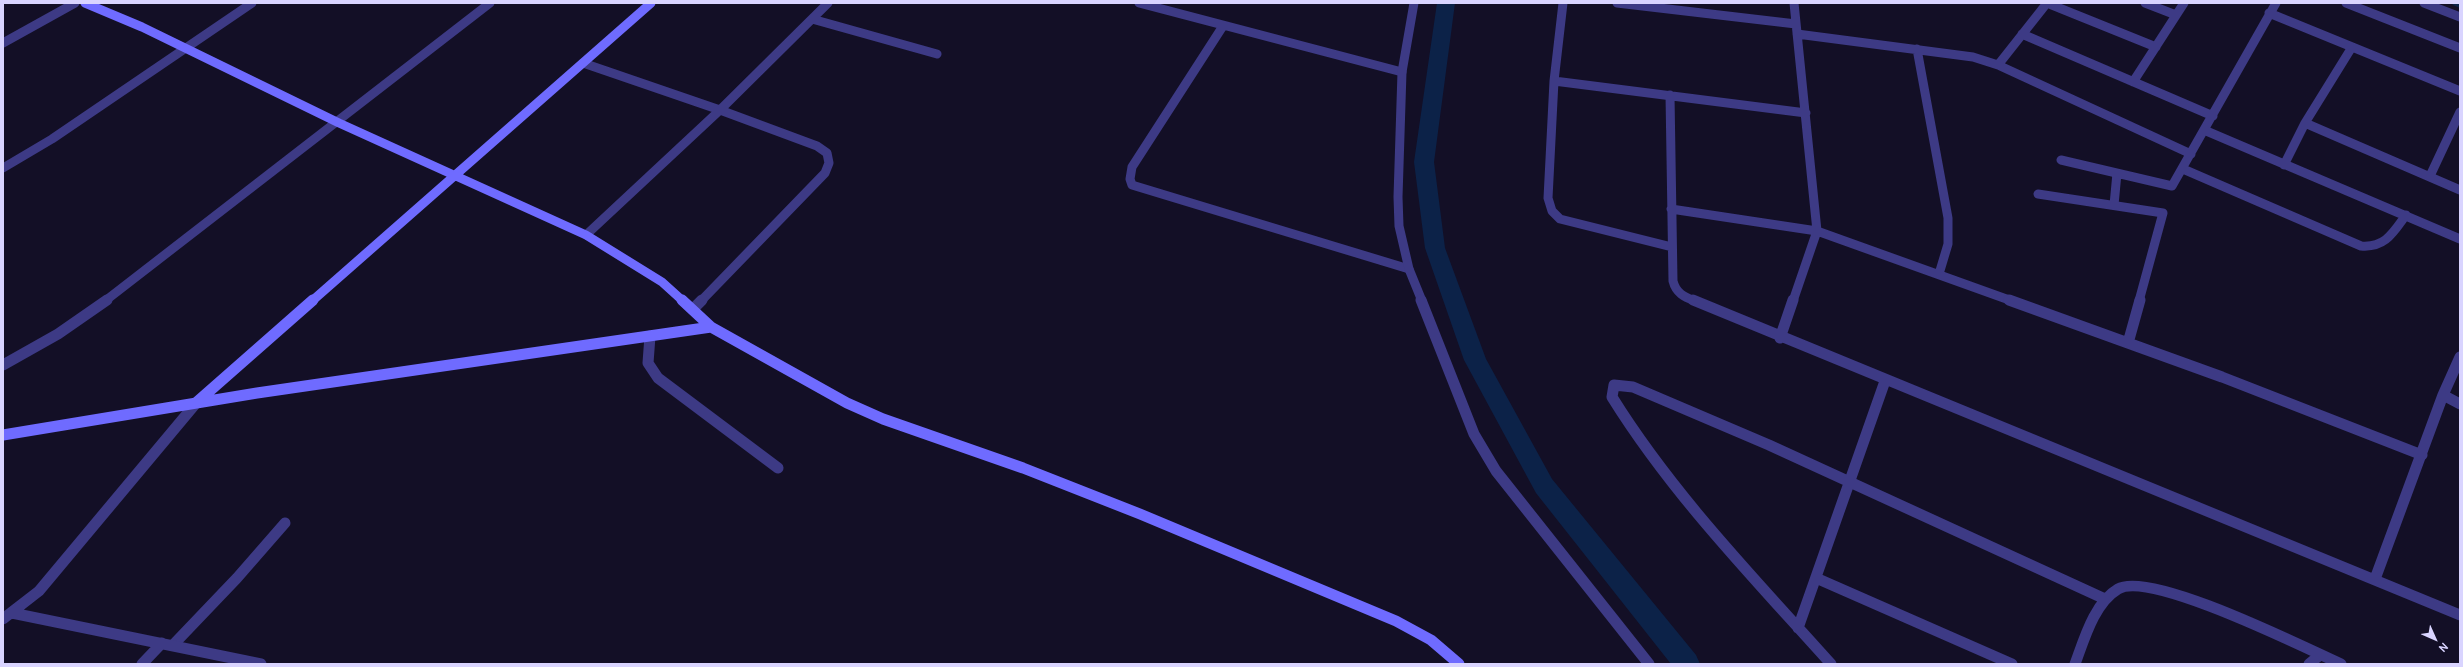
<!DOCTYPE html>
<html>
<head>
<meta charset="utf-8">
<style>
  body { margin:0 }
  #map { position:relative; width:2463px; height:667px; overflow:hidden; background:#130f26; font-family:Cabin,sans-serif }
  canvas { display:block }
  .frame { position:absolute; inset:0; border:4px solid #d9d4ff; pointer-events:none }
  .north { position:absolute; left:2415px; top:619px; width:40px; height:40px; -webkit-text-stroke:3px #130f26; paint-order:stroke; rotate:135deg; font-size:11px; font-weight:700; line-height:16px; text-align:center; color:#d9d4ff }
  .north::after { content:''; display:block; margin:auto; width:14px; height:18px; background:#d9d4ff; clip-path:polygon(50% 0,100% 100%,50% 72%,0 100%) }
</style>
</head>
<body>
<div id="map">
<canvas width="2463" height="667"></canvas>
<div class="frame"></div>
<div class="north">N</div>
</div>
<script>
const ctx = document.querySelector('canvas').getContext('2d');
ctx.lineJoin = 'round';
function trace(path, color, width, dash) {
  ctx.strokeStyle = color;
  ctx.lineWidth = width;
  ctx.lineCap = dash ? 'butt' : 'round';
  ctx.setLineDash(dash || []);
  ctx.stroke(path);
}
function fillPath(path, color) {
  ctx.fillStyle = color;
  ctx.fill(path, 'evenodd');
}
const stream = new Path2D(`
  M 2455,3 L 2460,5`);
const canal = new Path2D(`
  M 1437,3 L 1455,3 L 1434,162 L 1445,248 L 1486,359 L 1552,479 L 1696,655 L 1700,664 L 1671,664 L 1536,493 L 1464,360 L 1425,248 L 1414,162 Z`);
const laneFar1 = new Path2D(`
  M 1139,3 L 1402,72
  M 812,19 L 937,54
  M 1223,26 L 1132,167 L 1130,179 L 1132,185 L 1409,269
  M 3,43 L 75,3
  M 583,63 L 720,110 L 586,235
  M 3,168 L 52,139 L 252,3
  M 105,301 L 490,3
  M 701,301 L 825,173 L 829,163 L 827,153 L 817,146 L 720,110 L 828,3`);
const lane = new Path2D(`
  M 693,309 L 702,300
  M 650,336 L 648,363 L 658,378 L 778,468
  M 3,365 L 58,334 L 107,300
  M 173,645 L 237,578 L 285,523`);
const streetFar1 = new Path2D(`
  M 1414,3 L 1402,72 L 1398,197 L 1399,226 L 1409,269 L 1422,301
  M 1563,3 L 1554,81 L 1548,198 L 1552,211 L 1560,219 L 1672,247
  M 1617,3 L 1796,24
  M 2047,3 L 2156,47
  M 2145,3 L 2176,15
  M 2346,3 L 2460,48
  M 2424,3 L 2460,17
  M 2269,13 L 2460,91
  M 1797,34 L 1973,57 L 1998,65 L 2191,154
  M 2022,34 L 2213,116
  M 1917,49 L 1948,218 L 1948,244 L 1939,274
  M 1998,65 L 2047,3
  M 1554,81 L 1806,113
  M 2133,82 L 2184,3
  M 1670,95 L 1673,281 C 1676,293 1684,297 1695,301
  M 2305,123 L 2460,190
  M 2204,130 L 2460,239
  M 2061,160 L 2172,186 L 2276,3
  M 2284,165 L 2305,123 L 2352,47
  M 2183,169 L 2361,246 C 2385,248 2393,233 2406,215
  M 2430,176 L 2460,112
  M 2038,194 L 2163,213 L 2139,301
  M 2114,205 L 2117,173
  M 1671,209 L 1817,231 L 2012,301
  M 1793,301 L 1817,231 L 1794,3`);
const street = new Path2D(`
  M 1421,300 L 1474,434 L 1496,471 L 1649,664
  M 1693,300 L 2460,615
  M 2009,300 L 2222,377 L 2422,455
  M 1780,338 L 1793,300
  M 2128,343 L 2140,300
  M 2443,395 L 2460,404
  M 1816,578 L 2012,664
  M 2375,579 L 2443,395 L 2460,357
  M 12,613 L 261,664
  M 3,619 L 39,591 L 197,402
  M 1798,628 L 1885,381
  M 142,664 L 162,643
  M 1831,664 C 1754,578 1673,495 1612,397 L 1614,385 L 1633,387 L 1769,445 L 2105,599
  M 2075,664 C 2084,640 2094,603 2118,589 C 2150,570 2303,647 2341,664
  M 2309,664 L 2320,655`);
const secondaryFar1 = new Path2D(`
  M 85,3 L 142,27 L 339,123 L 586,235 L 662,282 L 683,301
  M 312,301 L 651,3`);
const secondary = new Path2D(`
  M 682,300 L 711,327 L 847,403 L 883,419 L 1023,468 L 1140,514 L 1396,621 L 1431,640 L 1459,664
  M 197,402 L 313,300
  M 3,435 L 257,393 L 711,327`);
trace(stream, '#0c2248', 5.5);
fillPath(canal, '#0c2248');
trace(laneFar1, '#3d3a85', 9);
trace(lane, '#3d3a85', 11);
trace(streetFar1, '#3d3a85', 9);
trace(street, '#3d3a85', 11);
trace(secondaryFar1, '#6f6bff', 9);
trace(secondary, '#6f6bff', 11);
</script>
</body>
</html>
